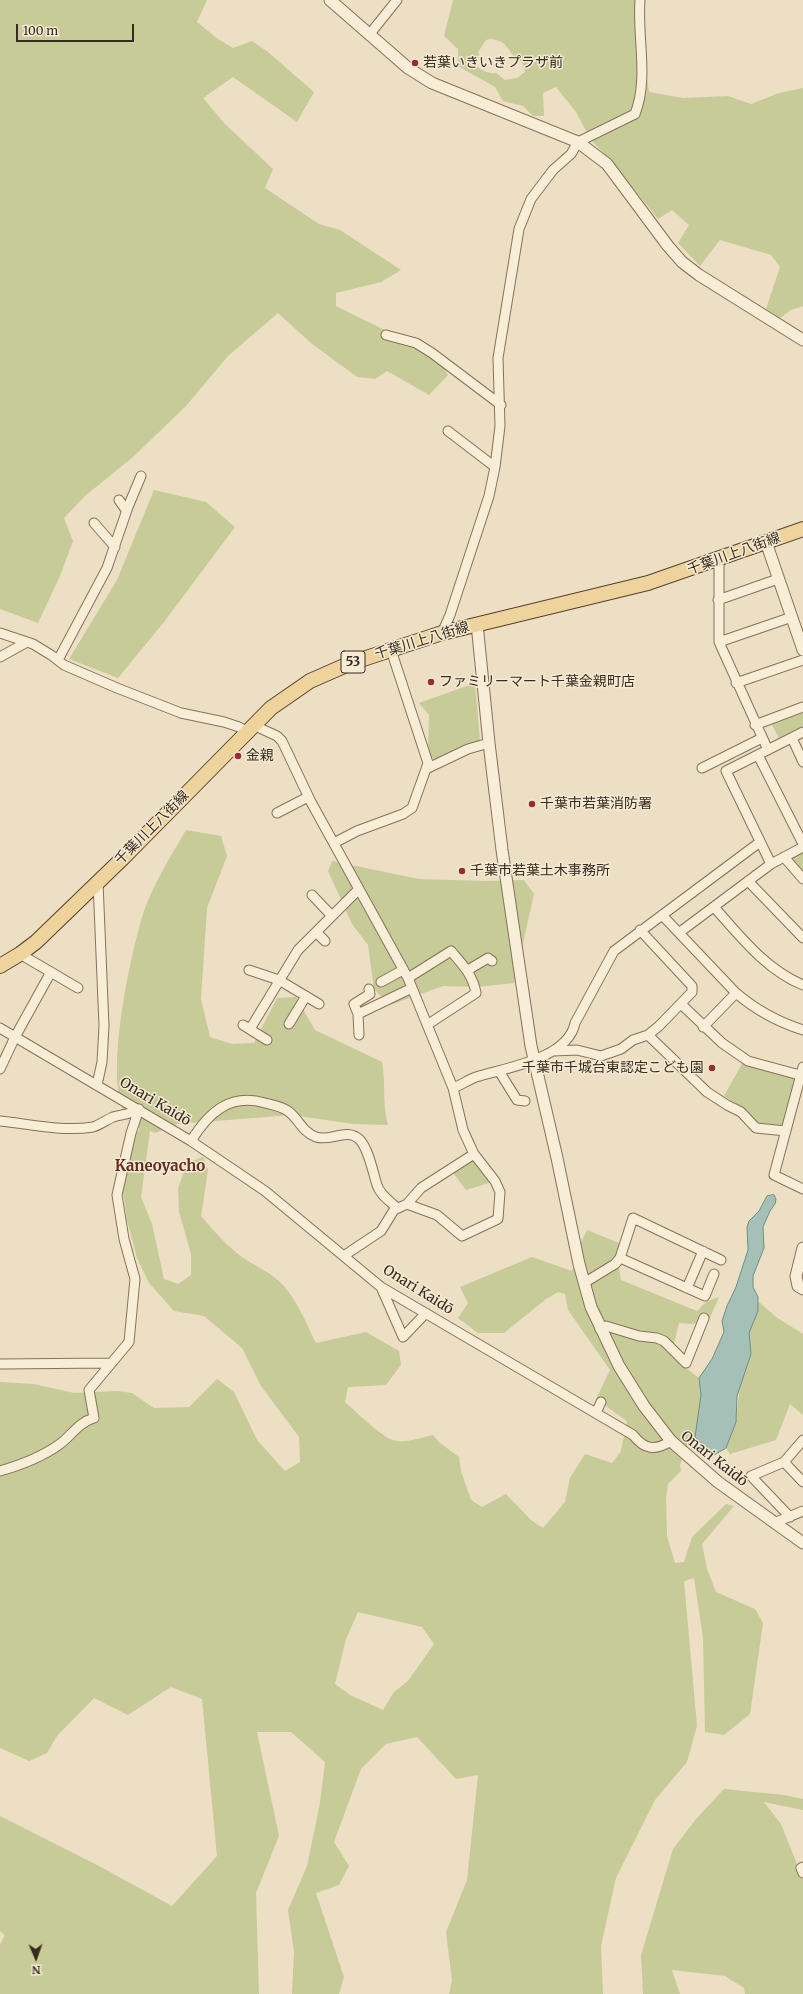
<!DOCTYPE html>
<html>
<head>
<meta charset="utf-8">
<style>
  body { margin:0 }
  #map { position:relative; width:803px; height:1994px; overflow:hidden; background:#eddfc3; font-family:Merriweather,serif }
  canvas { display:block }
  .north { position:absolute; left:16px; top:1938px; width:40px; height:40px; -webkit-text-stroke:3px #f5ead3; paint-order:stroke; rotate:178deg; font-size:11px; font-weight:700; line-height:16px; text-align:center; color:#372a1e }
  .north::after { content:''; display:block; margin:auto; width:14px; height:18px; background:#372a1e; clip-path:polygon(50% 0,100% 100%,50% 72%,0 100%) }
  .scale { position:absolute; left:16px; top:24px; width:118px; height:18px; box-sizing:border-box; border:2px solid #372a1e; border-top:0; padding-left:5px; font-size:12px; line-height:14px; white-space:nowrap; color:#372a1e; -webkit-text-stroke:3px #f5ead3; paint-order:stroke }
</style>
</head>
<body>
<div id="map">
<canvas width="803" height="1994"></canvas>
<div class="north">N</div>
<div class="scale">100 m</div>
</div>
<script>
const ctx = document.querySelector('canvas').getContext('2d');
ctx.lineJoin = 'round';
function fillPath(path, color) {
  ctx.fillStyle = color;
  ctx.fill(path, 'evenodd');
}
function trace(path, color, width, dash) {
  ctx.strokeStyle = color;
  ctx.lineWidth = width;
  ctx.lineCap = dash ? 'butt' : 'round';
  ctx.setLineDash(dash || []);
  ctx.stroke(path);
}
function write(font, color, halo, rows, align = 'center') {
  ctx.font = font + ' Merriweather,"Noto Sans JP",serif';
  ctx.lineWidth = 3;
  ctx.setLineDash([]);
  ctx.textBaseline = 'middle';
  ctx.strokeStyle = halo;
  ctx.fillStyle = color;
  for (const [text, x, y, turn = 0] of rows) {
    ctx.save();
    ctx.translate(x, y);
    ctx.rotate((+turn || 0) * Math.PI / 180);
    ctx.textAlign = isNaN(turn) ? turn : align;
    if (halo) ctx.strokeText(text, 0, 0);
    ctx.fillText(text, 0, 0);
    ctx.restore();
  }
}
const green = new Path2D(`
  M 0,0 L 207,0 L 197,22 L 218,39 L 233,48 L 252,41 L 268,52 L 314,92 L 297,122 L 233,77 L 203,98 L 225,124 L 273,169 L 265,188 L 319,224 L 340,230 L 401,270 L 381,282 L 336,293 L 336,306 L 437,356 L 448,375 L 429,395 L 387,371 L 375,379 L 357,377 L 311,343 L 278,313 L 228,356 L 186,406 L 133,457 L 85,496 L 64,518 L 73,541 L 60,576 L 38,623 L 0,609 Z
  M 453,0 L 638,0 L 641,39 L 649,92 L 683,98 L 728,96 L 751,104 L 779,93 L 803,88 L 803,306 L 791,310 L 780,318 L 766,309 L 780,267 L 771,255 L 720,240 L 700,266 L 678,243 L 689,225 L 672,210 L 658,219 L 612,162 L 591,140 L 576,112 L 556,87 L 543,93 L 544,116 L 533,116 L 523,106 L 503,101 L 495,87 L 458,66 L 458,49 L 444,36 ZM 490,39 C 510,40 507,55 522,62 L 525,72 L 517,78 L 505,80 L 496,73 C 486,74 479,69 473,62 L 479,55 L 478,52 L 486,40 Z
  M 154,490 L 206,502 L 235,527 L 164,622 L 118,678 L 69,659 L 117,580 Z
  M 475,683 L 480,741 L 435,760 L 428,753 L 429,715 L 419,703 Z
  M 803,709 L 803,726 L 779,738 L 770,721 Z
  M 186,830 L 221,836 L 227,856 L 207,908 L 201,999 L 210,1037 L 232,1044 L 254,1043 L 277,998 L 296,997 L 315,1030 L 382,1062 C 386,1083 382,1105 388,1125 L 353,1124 L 292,1115 L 177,1124 L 155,1133 L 150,1131 L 141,1197 L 152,1224 L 164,1279 L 178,1284 L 191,1275 L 191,1254 L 179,1212 L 178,1189 L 187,1163 L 203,1157 L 208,1170 L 201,1216 C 214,1231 227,1246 242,1257 C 256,1267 271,1272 283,1285 C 298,1302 306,1323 316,1343 L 366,1332 L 399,1351 L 401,1365 L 386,1385 L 348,1387 L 345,1402 C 355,1411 382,1437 393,1440 C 405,1444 422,1437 433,1435 L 440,1443 L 459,1457 L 461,1471 L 471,1500 L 482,1507 L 506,1494 L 531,1520 L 543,1528 L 565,1502 L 570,1478 L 585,1454 L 612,1463 L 621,1451 L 627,1421 L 596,1399 L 610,1370 L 568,1310 L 565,1294 L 558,1292 L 546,1299 L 504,1333 L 478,1333 L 458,1318 L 468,1303 L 460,1287 L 532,1257 L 572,1271 L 581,1242 L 587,1230 L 629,1247 L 619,1268 L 621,1280 L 697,1311 L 706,1302 L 719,1297 L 709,1320 L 692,1324 L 679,1323 L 671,1356 L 699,1378 L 701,1395 L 695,1437 L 690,1438 L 680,1465 L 681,1471 L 668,1484 L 666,1497 L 667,1536 L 675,1563 L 684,1562 L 692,1537 L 726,1504 L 734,1506 L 702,1544 L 707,1569 L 716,1592 L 755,1609 L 763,1623 L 750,1714 L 724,1735 L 705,1732 L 703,1638 L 694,1578 L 684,1581 L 697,1726 L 687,1762 L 655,1800 L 616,1878 L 601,1946 L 603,1994 L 449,1994 L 452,1980 L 446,1932 L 467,1880 L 478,1775 L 456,1779 L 417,1737 L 386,1744 L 361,1769 L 334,1842 L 349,1866 L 339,1885 L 316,1893 L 344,1977 L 339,1994 L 292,1994 L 294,1952 L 288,1910 L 307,1866 L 320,1803 L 325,1762 L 291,1732 L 257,1732 L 279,1836 L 256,1893 L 259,1994 L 0,1994 L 0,1944 L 5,1935 L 0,1931 L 0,1816 L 99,1866 L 172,1906 L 217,1856 L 202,1699 L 171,1687 L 128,1715 L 94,1698 L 57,1736 L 47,1753 L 29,1761 L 0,1748 L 0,1382 L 34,1384 L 74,1393 L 117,1391 L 132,1393 L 154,1408 L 189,1407 L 217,1379 L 234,1392 L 257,1440 L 285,1471 L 300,1462 L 299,1437 L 261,1386 L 242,1348 L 204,1316 L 174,1311 L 149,1283 L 137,1258 L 127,1220 L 122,1185 L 137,1133 L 140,1129 C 136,1124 128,1119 125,1114 C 104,1076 130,956 143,914 C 152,886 171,856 186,830 ZM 358,1612 L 422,1627 L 434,1644 L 408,1681 L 394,1692 L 383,1710 L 350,1695 L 335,1684 L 346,1639 Z
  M 803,851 L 803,873 L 792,861 L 793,857 Z
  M 332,861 L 419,879 L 485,881 L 524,880 L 534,894 L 514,983 L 477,987 L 443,986 L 390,1005 L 374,989 L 368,945 L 352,924 L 328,871 Z
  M 744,1060 L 793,1078 L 795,1082 L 782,1127 L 757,1124 L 742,1107 L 724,1096 Z
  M 474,1156 L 492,1182 L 466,1190 L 451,1170 Z
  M 759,1302 L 776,1317 L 803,1334 L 803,1415 L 790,1404 L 776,1440 L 730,1454 L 726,1448 L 736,1422 L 740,1385 L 751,1354 L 749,1333 Z
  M 724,1789 L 784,1795 L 803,1799 L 803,1810 L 764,1802 L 781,1824 L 803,1879 L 803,1994 L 745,1994 L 744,1988 L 725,1976 L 672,1970 L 680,1994 L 643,1994 L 641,1955 L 673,1849 L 696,1819 Z`);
const water = new Path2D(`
  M 774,1195 L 776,1199 L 775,1204 L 770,1211 L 763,1227 L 764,1248 L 753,1276 L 753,1287 L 758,1297 L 758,1311 L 749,1333 L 751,1354 L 737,1396 L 736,1422 L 726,1448 L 714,1455 L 695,1437 L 701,1395 L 699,1378 L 712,1359 L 724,1332 L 722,1321 L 727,1306 L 736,1287 L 748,1250 L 747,1227 L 749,1221 L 759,1211 L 767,1196 Z`);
const minor = new Path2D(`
  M 369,35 L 397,0
  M 386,335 L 416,343 L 432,353 L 501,405
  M 448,431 L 495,467
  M 119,500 L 126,510
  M 94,523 L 115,547
  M 719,559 L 719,642 L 768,750
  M 718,600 L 778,579
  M 0,633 L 33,644 L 51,655 L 64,665 L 117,688 L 181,713 L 224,722 L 239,727 L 246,731
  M 442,633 L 450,615 L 489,496 L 495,467 L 500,426 L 498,358 L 519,229 L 531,199 L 553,170 L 571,154 L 578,142 L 635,114 C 649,78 637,38 640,0
  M 719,642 L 792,617
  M 391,650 L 428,763 L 426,769
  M 0,657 L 27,642
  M 58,660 L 107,568 L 128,507 L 141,476
  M 736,683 L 803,660
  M 253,725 L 277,736 L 282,741 L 311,802 L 408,978 L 453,1088 L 463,1130 L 474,1154 L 495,1181 L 500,1192 L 498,1219 L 462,1236 L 437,1215 L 407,1204
  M 755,725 L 803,707
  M 792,738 L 803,762
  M 758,755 L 803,844
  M 702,768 L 762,738
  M 277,813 L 308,797
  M 334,843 L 357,831 L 403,814 L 412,808 L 426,769 L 468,749 L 489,743
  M 784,857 L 803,879
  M 771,864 L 726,771 L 803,732
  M 748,881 L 803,938
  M 312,895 L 332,916
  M 714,907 C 740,936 766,970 803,985
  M 662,915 L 736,993 C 756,1010 778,1022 803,1030
  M 316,932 L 325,941
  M 680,932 L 771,864 L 803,847
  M 20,954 L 78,988
  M 249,970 L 279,980 L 319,1004
  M 468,970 L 488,958 L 492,961
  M 408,978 L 451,951 C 462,964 473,975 476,993 L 427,1025
  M 381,982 L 403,970
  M 681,1004 L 722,1043 L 748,1061 L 803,1076
  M 358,1014 L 412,988
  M 289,1024 L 306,996
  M 243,1025 L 267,1040
  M 703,1027 L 736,993
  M 0,1028 L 191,1141 L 265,1191 L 381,1287 L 633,1435 C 645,1450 655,1451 671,1441
  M 250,1029 L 298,950 L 359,889
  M 359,1035 L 358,1014 L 354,1004 L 370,994 L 369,989
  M 648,1035 L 707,1092 L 727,1105 L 741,1112 L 756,1128 L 786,1131
  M 553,1051 L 577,1050 L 601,1056 L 621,1049 L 633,1040 L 648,1035 L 659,1026 L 692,992 L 692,986 L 640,930
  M 803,1067 L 774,1175 L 803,1189
  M 0,1069 L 15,1037 L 51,972
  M 499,1071 L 517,1100 L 525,1101
  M 97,1085 L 102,1062 L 104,1026 L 98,882
  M 453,1088 C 461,1085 468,1080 476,1077 C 505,1068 568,1059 575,1023 L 614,951 L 760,842
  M 0,1121 C 30,1124 63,1132 93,1127 C 100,1125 106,1120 113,1117 C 122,1114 129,1115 139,1109
  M 191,1141 C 209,1112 230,1093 265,1103 C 273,1105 281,1106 288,1111 C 299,1119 302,1132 316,1137 C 331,1142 347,1127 360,1140 C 369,1150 373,1173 377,1185 C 380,1195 390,1201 397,1208
  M 345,1255 L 381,1231 L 394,1210 L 407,1204 L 421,1188 L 474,1154
  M 620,1258 L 705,1296 L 714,1274
  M 584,1283 L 615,1264 L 620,1258 L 633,1218 L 721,1260
  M 381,1287 L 403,1337 L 426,1313
  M 687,1288 L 703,1251
  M 600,1329 L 606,1326 L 639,1336 L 657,1338 L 664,1341 L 686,1363 L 704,1318
  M 0,1364 L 111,1363
  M 596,1413 L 601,1402
  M 784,1462 L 803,1482
  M 0,1471 C 21,1465 42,1457 60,1444 C 72,1435 79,1422 94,1418 L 89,1390 L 129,1342 L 135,1279 L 124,1239 L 117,1195 L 131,1133 L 139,1109
  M 790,1517 L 751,1476 L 784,1462 L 803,1440
  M 774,1523 L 803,1511
  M 803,1867 L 801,1868 L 803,1873`);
const tertiary = new Path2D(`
  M 330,0 L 408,68 L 432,83 L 578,142 L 607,164 L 668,246 L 682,262 L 699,275 L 803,340
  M 766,542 L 803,650
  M 477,624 L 489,743 L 502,850 L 531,1046 L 557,1158 L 579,1264 L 591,1307 L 619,1366 L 644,1406 L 671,1441 L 718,1482 L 803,1543
  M 803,1248 L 796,1276 L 798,1286 L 803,1289`);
const primary = new Path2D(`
  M 0,966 L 20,954 L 36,942 L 124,857 L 271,708 L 310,681 L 351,663 L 442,633 L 648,583 L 803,529`);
const markers = [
  [415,63,4,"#942c30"],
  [431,682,4,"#942c30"],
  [238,756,4,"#942c30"],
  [532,804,4,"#942c30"],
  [462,871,4,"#942c30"],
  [712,1068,4,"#942c30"]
];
const shields = [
  [353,662,24]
];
const shieldNames = [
  ["53",353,662]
];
const poiNames = [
  ["若葉いきいきプラザ前",423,63],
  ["ファミリーマート千葉金親町店",439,682],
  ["金親",246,756],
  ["千葉市若葉消防署",540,804],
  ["千葉市若葉土木事務所",470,871],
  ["千葉市千城台東認定こども園",704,1068,"right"]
];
const streetNames = [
  ["千葉川上八街線",734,554,-20],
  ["千葉川上八街線",422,641,-17],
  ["千葉川上八街線",152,828,-45],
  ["Onari Kaidō",155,1102,31],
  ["Onari Kaidō",418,1290,32],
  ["Onari Kaidō",714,1459,38]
];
const neighbourhoodNames = [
  ["Kaneoyacho",160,1167]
];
fillPath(green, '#c6cb98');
fillPath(water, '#a5c0b7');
trace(water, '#6c8e85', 1);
trace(minor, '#87715b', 11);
trace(tertiary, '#87715b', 13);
trace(primary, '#553f2f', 16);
trace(minor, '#f8edd7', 9);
trace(tertiary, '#f8edd7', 11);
trace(primary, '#efd39c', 14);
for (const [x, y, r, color] of markers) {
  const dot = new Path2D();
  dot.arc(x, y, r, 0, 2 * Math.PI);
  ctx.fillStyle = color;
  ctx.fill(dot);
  trace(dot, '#f5ead3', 1.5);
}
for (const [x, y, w] of shields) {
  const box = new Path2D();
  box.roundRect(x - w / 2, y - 11, w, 22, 3);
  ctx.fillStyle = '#f5ead3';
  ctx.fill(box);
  trace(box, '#372a1e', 1);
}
write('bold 13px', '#372a1e', null, shieldNames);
write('14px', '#372a1e', '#f5ead3', poiNames, 'left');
write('14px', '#372a1e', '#f5ead3', streetNames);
write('bold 15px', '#632b1f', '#f5ead3', neighbourhoodNames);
</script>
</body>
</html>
